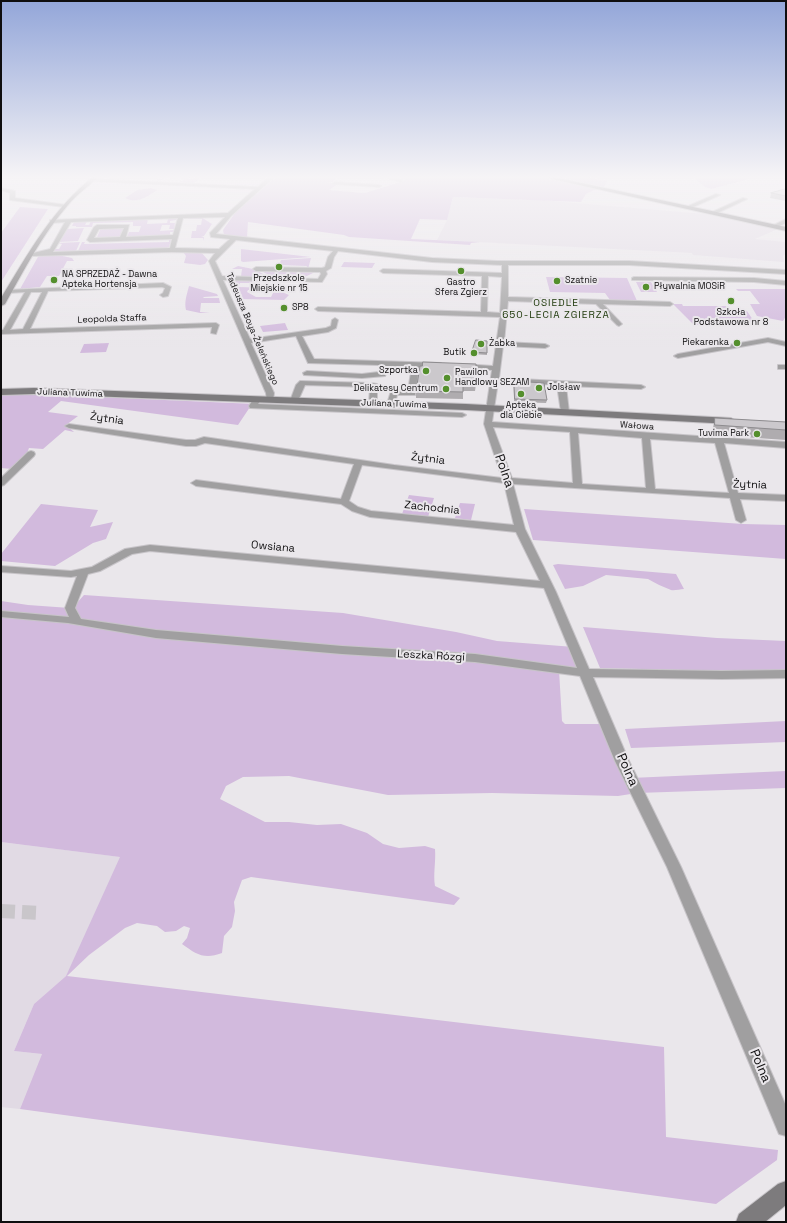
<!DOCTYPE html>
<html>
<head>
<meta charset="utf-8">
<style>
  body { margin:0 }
  #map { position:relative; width:787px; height:1223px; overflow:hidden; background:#eae7eb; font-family:"Space Grotesk",sans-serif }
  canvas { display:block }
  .frame { position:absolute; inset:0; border:2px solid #0f0e0f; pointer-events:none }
</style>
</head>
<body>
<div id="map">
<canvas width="787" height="1223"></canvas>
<div class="frame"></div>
</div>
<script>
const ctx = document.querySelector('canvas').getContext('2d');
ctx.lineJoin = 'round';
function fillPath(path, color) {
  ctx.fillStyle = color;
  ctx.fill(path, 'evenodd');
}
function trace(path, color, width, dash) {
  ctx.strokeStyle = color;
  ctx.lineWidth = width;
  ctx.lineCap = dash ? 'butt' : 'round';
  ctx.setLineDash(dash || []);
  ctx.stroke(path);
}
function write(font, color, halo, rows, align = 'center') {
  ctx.font = font + ' "Space Grotesk",sans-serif';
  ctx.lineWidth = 4;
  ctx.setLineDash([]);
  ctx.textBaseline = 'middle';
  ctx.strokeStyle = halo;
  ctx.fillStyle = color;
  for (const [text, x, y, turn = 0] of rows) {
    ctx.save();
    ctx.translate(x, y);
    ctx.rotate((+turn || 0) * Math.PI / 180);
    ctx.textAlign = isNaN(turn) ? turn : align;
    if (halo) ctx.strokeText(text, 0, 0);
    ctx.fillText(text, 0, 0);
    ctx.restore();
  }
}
const built = new Path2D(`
  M 453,197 L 541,200 L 706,214 L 778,229 L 755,239 L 786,242 L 786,254 L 783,256 L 784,262 L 693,255 L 692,253 L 437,240 L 446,222 Z
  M 1,842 L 121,857 L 101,917 L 66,976 L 34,1004 L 14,1051 L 42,1054 L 20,1109 L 1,1107 Z`);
const green = new Path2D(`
  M 162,176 L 191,176 L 188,179 C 194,179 197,176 203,176 L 194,183 L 199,183 L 192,184 L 179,182 L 186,179 L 162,178 L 160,179 L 163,179 L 160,181 L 156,180 Z
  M 277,176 L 338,176 L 333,182 L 327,182 L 338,184 L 329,190 L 365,193 L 407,180 L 387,176 L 534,176 L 596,189 L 586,194 L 581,202 L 453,197 L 447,220 L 420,219 L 411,239 L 480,242 L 471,243 L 470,245 L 349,237 L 344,235 L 248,222 L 247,238 L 224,235 L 223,230 L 235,213 Z
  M 554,176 L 581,176 L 602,180 L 608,180 L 604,187 Z
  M 691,176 L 747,176 L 746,180 L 711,189 L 705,187 Z
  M 151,188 L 157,190 C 147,197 137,204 125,198 L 137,190 Z
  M 20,207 L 48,209 L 1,282 L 1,233 Z
  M 201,217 L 212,224 L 204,236 L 201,236 L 204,237 L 203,241 L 203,238 L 191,238 L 192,231 L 196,231 L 197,225 L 201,225 L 202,219 L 188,219 L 188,218 Z
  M 168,218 L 176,219 L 176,220 L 170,221 L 170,223 L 175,223 L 174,229 L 169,229 L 170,225 L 162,225 L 160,231 L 174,230 L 174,232 L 170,232 L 170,235 L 164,236 L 127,237 L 129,232 L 139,232 L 141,226 L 133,226 L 133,222 L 93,223 L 92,227 L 76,227 L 76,226 L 72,226 L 74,222 L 70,222 L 88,220 L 85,225 L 89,225 L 91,221 L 148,219 L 147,224 L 167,223 Z
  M 121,227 L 125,228 L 120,237 L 99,239 L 93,238 L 97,237 L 100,230 L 98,229 Z
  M 84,228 L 78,241 L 59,242 L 67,229 Z
  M 169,239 L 171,240 L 169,247 L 165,249 L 78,251 L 82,242 L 85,242 L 84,244 L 169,242 Z
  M 80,242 L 76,251 L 54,252 L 55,249 L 59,249 L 62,244 L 58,243 Z
  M 241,249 L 311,257 L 243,262 L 241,261 Z
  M 200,251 L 208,260 L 205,264 L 200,265 L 184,263 L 186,256 L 183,252 Z
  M 39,255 L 51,255 L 50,256 L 58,255 L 72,258 L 74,261 L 67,261 L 59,276 L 47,276 L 40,287 L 20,289 Z
  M 311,258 L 308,269 L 306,269 L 307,266 L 279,265 L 281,260 Z
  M 344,262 L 375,263 L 372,268 L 341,267 Z
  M 238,266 L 253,269 L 276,280 L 231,277 L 241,276 L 242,269 L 232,269 Z
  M 259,270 L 312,272 L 317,273 L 313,273 L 303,278 L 305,279 L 279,280 Z
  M 546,277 L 627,278 L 637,301 L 610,300 L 605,293 L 550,292 Z
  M 230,279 L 249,281 L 254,280 L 253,283 L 240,283 L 238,287 L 274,288 L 273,290 L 248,290 L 247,292 L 256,297 L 271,297 L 274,291 L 282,292 L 289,295 L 284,300 L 241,299 L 238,297 Z
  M 636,282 L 651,282 L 657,292 L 641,292 Z
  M 189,286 L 217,294 L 218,296 L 204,297 L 203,298 L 219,298 L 220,303 L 201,303 L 200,312 L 210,313 L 200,313 L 186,310 C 184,302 187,294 189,286 Z
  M 736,289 L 786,289 L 786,316 L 783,321 L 757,316 L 750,304 L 760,304 L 750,291 L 738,291 Z
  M 673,304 L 682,304 L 683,306 L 726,306 L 730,312 L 747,311 L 753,320 L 747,325 L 694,325 Z
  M 285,323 L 288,330 L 263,332 L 260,326 Z
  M 109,343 L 106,352 L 80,353 L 84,344 Z
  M 28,394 L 255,404 L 253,406 L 250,407 L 238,425 L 61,401 L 48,412 L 78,416 L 66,425 L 74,432 L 65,430 L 43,449 L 29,448 L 27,453 L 12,469 L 1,468 L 1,395 Z
  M 409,495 L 434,498 L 428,517 L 402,514 Z
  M 460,503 L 475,504 L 471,520 L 455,518 Z
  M 41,504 L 98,510 L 90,527 L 113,522 L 106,539 L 93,543 L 55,566 L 1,561 L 1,554 Z
  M 524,509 L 743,524 L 786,525 L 786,559 L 533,540 Z
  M 558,564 L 676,574 L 684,589 C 680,589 674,591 671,590 C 663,587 655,583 648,579 L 606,575 L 583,586 L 565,589 L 553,565 Z
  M 84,595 L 343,613 L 456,632 L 497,641 L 574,647 L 586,673 L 559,670 L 562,721 L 565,724 L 607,724 L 631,778 L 786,771 L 786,788 L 637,793 L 618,796 L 492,793 L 388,795 L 289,776 L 243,777 L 226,786 L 220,799 L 265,822 L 289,822 L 317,825 L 341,824 L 367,833 L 383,844 L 399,848 L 425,846 L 435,849 C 436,862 433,874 435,886 L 460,898 L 454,905 L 251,877 L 242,880 L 234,902 L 235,911 L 232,927 L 224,936 L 222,953 C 204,960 196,954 182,944 L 187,938 L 190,928 L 184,926 L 176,931 L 165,932 L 157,926 L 137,923 L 125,928 L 89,955 L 67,976 L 664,1047 L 666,1137 L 778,1150 L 777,1160 L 716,1204 L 20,1109 L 42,1054 L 14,1051 L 34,1004 L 66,976 L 120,857 L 1,842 L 1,601 L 28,605 L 70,608 L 75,605 Z
  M 583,627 L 717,638 L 786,641 L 786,671 L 723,671 L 600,668 Z
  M 786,721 L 786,742 L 631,748 L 625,729 Z`);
const streetTunnel = new Path2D(`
  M 1,911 L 41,913`);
const street = new Path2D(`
  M 270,176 L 275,176 L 231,216 L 216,234 L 432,258 L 497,261 L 629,261 L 786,270 L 786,274 L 629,265 L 508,265 L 508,297 L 670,302 L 673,304 L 670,306 L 603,304 L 621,323 L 622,324 L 619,326 L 617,325 L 596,304 L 508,301 L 504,342 L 545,344 L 549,346 L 545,348 L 503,346 L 499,378 L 641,385 L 645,387 L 641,389 L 566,386 L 569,412 L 565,414 L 561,412 L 557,385 L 498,382 L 492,422 L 786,442 L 786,448 L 724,443 L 738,493 L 786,495 L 786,501 L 740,499 L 746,520 L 741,523 L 736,520 L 730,498 L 513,484 L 525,529 L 556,592 L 589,669 L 722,671 L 786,670 L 786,678 L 722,679 L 593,677 L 629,761 L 681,867 L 786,1106 L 786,1136 L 779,1134 L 667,867 L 615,761 L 580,676 L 475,662 L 342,654 L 156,638 L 68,623 L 1,617 L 1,611 L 69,617 L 65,608 L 77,576 L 71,577 L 1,572 L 1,566 L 71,571 L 92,567 L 125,549 L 150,545 L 540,581 L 516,532 L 370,517 L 352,511 L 341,504 L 196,486 L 191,483 L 196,480 L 341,499 L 354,464 L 205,443 L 196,446 L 186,446 L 69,428 L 65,426 L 69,424 L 186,440 L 195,440 L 204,437 L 394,465 L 502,478 L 484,424 L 492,370 L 461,368 L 457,366 L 461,364 L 493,366 L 500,317 L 318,311 L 315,309 L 318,307 L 481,312 L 482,276 L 383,273 L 380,271 L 383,269 L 502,273 L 502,265 L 432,262 L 338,251 L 334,257 L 331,268 L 326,271 L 327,274 L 322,282 L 223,280 L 250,339 L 326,328 L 331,326 L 332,320 L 335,318 L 338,320 L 336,328 L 328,332 L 302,336 L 314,359 L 441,363 L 442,365 L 438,367 L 419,367 L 415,395 L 397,395 L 395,404 L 391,406 L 387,404 L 391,391 L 408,391 L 412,366 L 388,366 L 389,367 L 385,376 L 362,378 L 304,375 L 303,373 L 307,371 L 362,374 L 379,372 L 381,367 L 380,365 L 308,363 L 296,336 L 251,343 L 274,393 L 273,402 L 267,402 L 266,393 L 209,261 L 215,253 L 172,252 L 32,256 L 29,254 L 50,249 L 65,222 L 52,223 L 50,222 L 50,220 L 228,213 L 255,189 L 92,181 L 90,179 L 258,187 ZM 225,217 L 210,233 L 211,237 L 230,239 L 219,249 L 175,248 L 183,218 ZM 178,218 L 173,235 L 126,237 L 129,225 L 97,225 L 94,227 L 87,240 L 90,242 L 172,239 L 170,248 L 53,252 L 71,222 ZM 124,228 L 120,237 L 94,238 L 99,229 ZM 236,240 L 333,251 L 328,257 L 325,267 L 322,268 L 256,267 L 253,269 L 256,271 L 320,272 L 321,274 L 318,279 L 222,276 L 215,261 ZM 488,276 L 502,277 L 500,313 L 487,312 ZM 493,427 L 570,432 L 573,483 L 512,478 ZM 578,433 L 642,438 L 646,488 L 582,484 ZM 650,439 L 715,443 L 729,493 L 655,489 ZM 362,465 L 504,483 L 514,525 L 371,511 L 358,507 L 349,501 ZM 150,551 L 544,588 L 577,668 L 475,654 L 342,646 L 156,630 L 81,619 L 75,608 L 88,574 L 100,571 L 132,554 Z
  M 381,176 L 389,176 L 403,181 L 401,182 Z
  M 335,182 L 379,185 L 381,186 L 379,187 L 333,184 Z
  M 1,188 L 15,191 L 15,198 L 67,205 L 64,207 L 10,200 L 10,193 L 1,190 Z
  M 716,194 L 720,195 L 691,208 L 686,207 Z
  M 743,198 L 747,199 L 715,214 L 710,213 Z
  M 786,219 L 786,223 L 775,228 L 772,226 Z
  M 634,277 L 754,278 L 786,281 L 786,285 L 754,282 L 632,280 L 632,278 Z
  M 163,283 L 171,287 L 168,296 L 163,297 L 160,295 L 163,293 L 165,288 L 162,287 L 48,291 L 30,329 L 216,323 L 219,325 L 216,334 L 211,333 L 212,327 L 1,334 L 1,330 L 3,330 L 25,292 L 9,293 L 7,292 L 7,290 ZM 31,292 L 42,292 L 23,329 L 10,330 Z
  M 768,338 L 786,342 L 786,346 L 768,342 L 678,358 L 674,356 L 678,354 Z
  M 778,365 L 786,365 L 786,369 L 778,369 Z
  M 300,381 L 370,383 L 377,384 L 377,404 L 373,406 L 369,404 L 370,387 L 305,385 L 297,403 L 291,403 L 290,401 L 296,385 Z
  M 254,398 L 260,398 L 261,400 L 258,404 L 462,413 L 466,415 L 462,417 L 250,408 L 249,406 Z
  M 31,451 L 34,452 L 35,454 L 34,456 L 4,485 L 1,486 L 1,478 L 28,452 Z`);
const secondary = new Path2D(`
  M 94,176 L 99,176 C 89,186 77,194 68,205 C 42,235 24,270 5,304 L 1,306 L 1,298 C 28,254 52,209 94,176 Z
  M 539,176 L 549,176 L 786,227 L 786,231 Z
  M 34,388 L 466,404 L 731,418 L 735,421 L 731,424 L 466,410 L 34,394 L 1,395 L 1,389 Z
  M 786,1181 L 786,1205 L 765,1222 L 736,1222 L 739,1214 L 778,1184 Z`);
const wall = new Path2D(`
  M 786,189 L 786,201 L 770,198 L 771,193 Z
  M 487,341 L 487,355 L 472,354 L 472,352 Z
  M 420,366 L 476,384 L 475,391 L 463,391 L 463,399 L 416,398 L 416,391 Z
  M 514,381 L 547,400 L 546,403 L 514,402 Z
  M 715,418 L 786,422 L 786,440 L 713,435 L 713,428 Z`);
const building = new Path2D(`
  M 786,189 L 786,196 L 771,193 Z
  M 476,340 L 487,341 L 487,353 L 472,352 Z
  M 423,362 L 476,364 L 476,384 L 463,383 L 463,392 L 416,391 L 420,366 L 422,366 Z
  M 514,381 L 544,383 L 547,400 L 515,399 Z
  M 715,418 L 786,422 L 786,430 L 715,425 Z`);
const markers = [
  [279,267,4,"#548f2d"],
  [461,271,4,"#548f2d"],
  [54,280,4,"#548f2d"],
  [557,281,4,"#548f2d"],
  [646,287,4,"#548f2d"],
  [731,301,4,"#548f2d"],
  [284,308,4,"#548f2d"],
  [737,343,4,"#548f2d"],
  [481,344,4,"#548f2d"],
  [474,353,4,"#548f2d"],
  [426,371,4,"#548f2d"],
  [447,378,4,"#548f2d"],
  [539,388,4,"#548f2d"],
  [446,389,4,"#548f2d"],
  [521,394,4,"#548f2d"],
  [757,434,4,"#548f2d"]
];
const farPoinames = [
  ["NA SPRZEDAŻ - Dawna",62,275],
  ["Apteka Hortensja",62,285],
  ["Przedszkole",279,279,"center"],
  ["Miejskie nr 15",279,289,"center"],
  ["Szatnie",565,281],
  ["Gastro",461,283,"center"],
  ["Sfera Zgierz",461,293,"center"],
  ["Pływalnia MOSiR",654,287],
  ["SP8",292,308],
  ["Szkoła",731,313,"center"],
  ["Podstawowa nr 8",731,323,"center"],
  ["Piekarenka",729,343,"right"],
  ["Żabka",489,344],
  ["Butik",466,353,"right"],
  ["Szportka",418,371,"right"],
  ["Pawilon",455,373],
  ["Handlowy SEZAM",455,383],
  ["Jolsław",547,388],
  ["Delikatesy Centrum",438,389,"right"],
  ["Apteka",521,406,"center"],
  ["dla Ciebie",521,416,"center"],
  ["Tuvima Park",749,434,"right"]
];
const farStreetnames = [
  ["Leopolda Staffa",112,319,-2],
  ["Tadeusza Boya-Żeleńskiego",252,329,67],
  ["Juliana Tuwima",70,393,2],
  ["Juliana Tuwima",394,404,2],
  ["Wałowa",637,426,4]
];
const farNeighbourhoodnames = [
  ["OSIEDLE",556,303],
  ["650-LECIA ZGIERZA",556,315]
];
const streetNames = [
  ["Żytnia",107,419,8],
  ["Żytnia",428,459,7],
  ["Żytnia",750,485,2],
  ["Zachodnia",432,508,6],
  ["Owsiana",273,547,5],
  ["Leszka Rózgi",431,656,3]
];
const nearStreetnames = [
  ["Polna",504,471,71],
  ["Polna",627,770,66],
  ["Polna",760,1066,67]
];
fillPath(built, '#e1dae4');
fillPath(green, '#d2badd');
trace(streetTunnel, '#c9c6ca', 14, [14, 7]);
trace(street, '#c7c4c8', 2);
trace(secondary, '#c7c4c8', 2);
fillPath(street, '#a09fa0');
fillPath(secondary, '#7d7b7d');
fillPath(wall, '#afacaf');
fillPath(building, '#cbc8cc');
trace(building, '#8e8c8f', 1);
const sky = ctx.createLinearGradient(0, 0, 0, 347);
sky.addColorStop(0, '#93a6d9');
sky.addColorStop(0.51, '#f6f4f6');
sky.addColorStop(1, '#f6f4f600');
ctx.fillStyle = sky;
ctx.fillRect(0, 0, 787, 347);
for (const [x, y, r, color] of markers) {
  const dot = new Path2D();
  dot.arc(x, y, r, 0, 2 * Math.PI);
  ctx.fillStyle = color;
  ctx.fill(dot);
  trace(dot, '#eae7eb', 1.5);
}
write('9px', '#0f0e0f', '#eae7eb', farPoinames, 'left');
write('9px', '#0f0e0f', '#eae7eb', farStreetnames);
ctx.letterSpacing = '1px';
write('10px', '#193505', '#eae7eb', farNeighbourhoodnames);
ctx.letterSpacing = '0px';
write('11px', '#0f0e0f', '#eae7eb', streetNames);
write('13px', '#0f0e0f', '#eae7eb', nearStreetnames);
</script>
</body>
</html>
